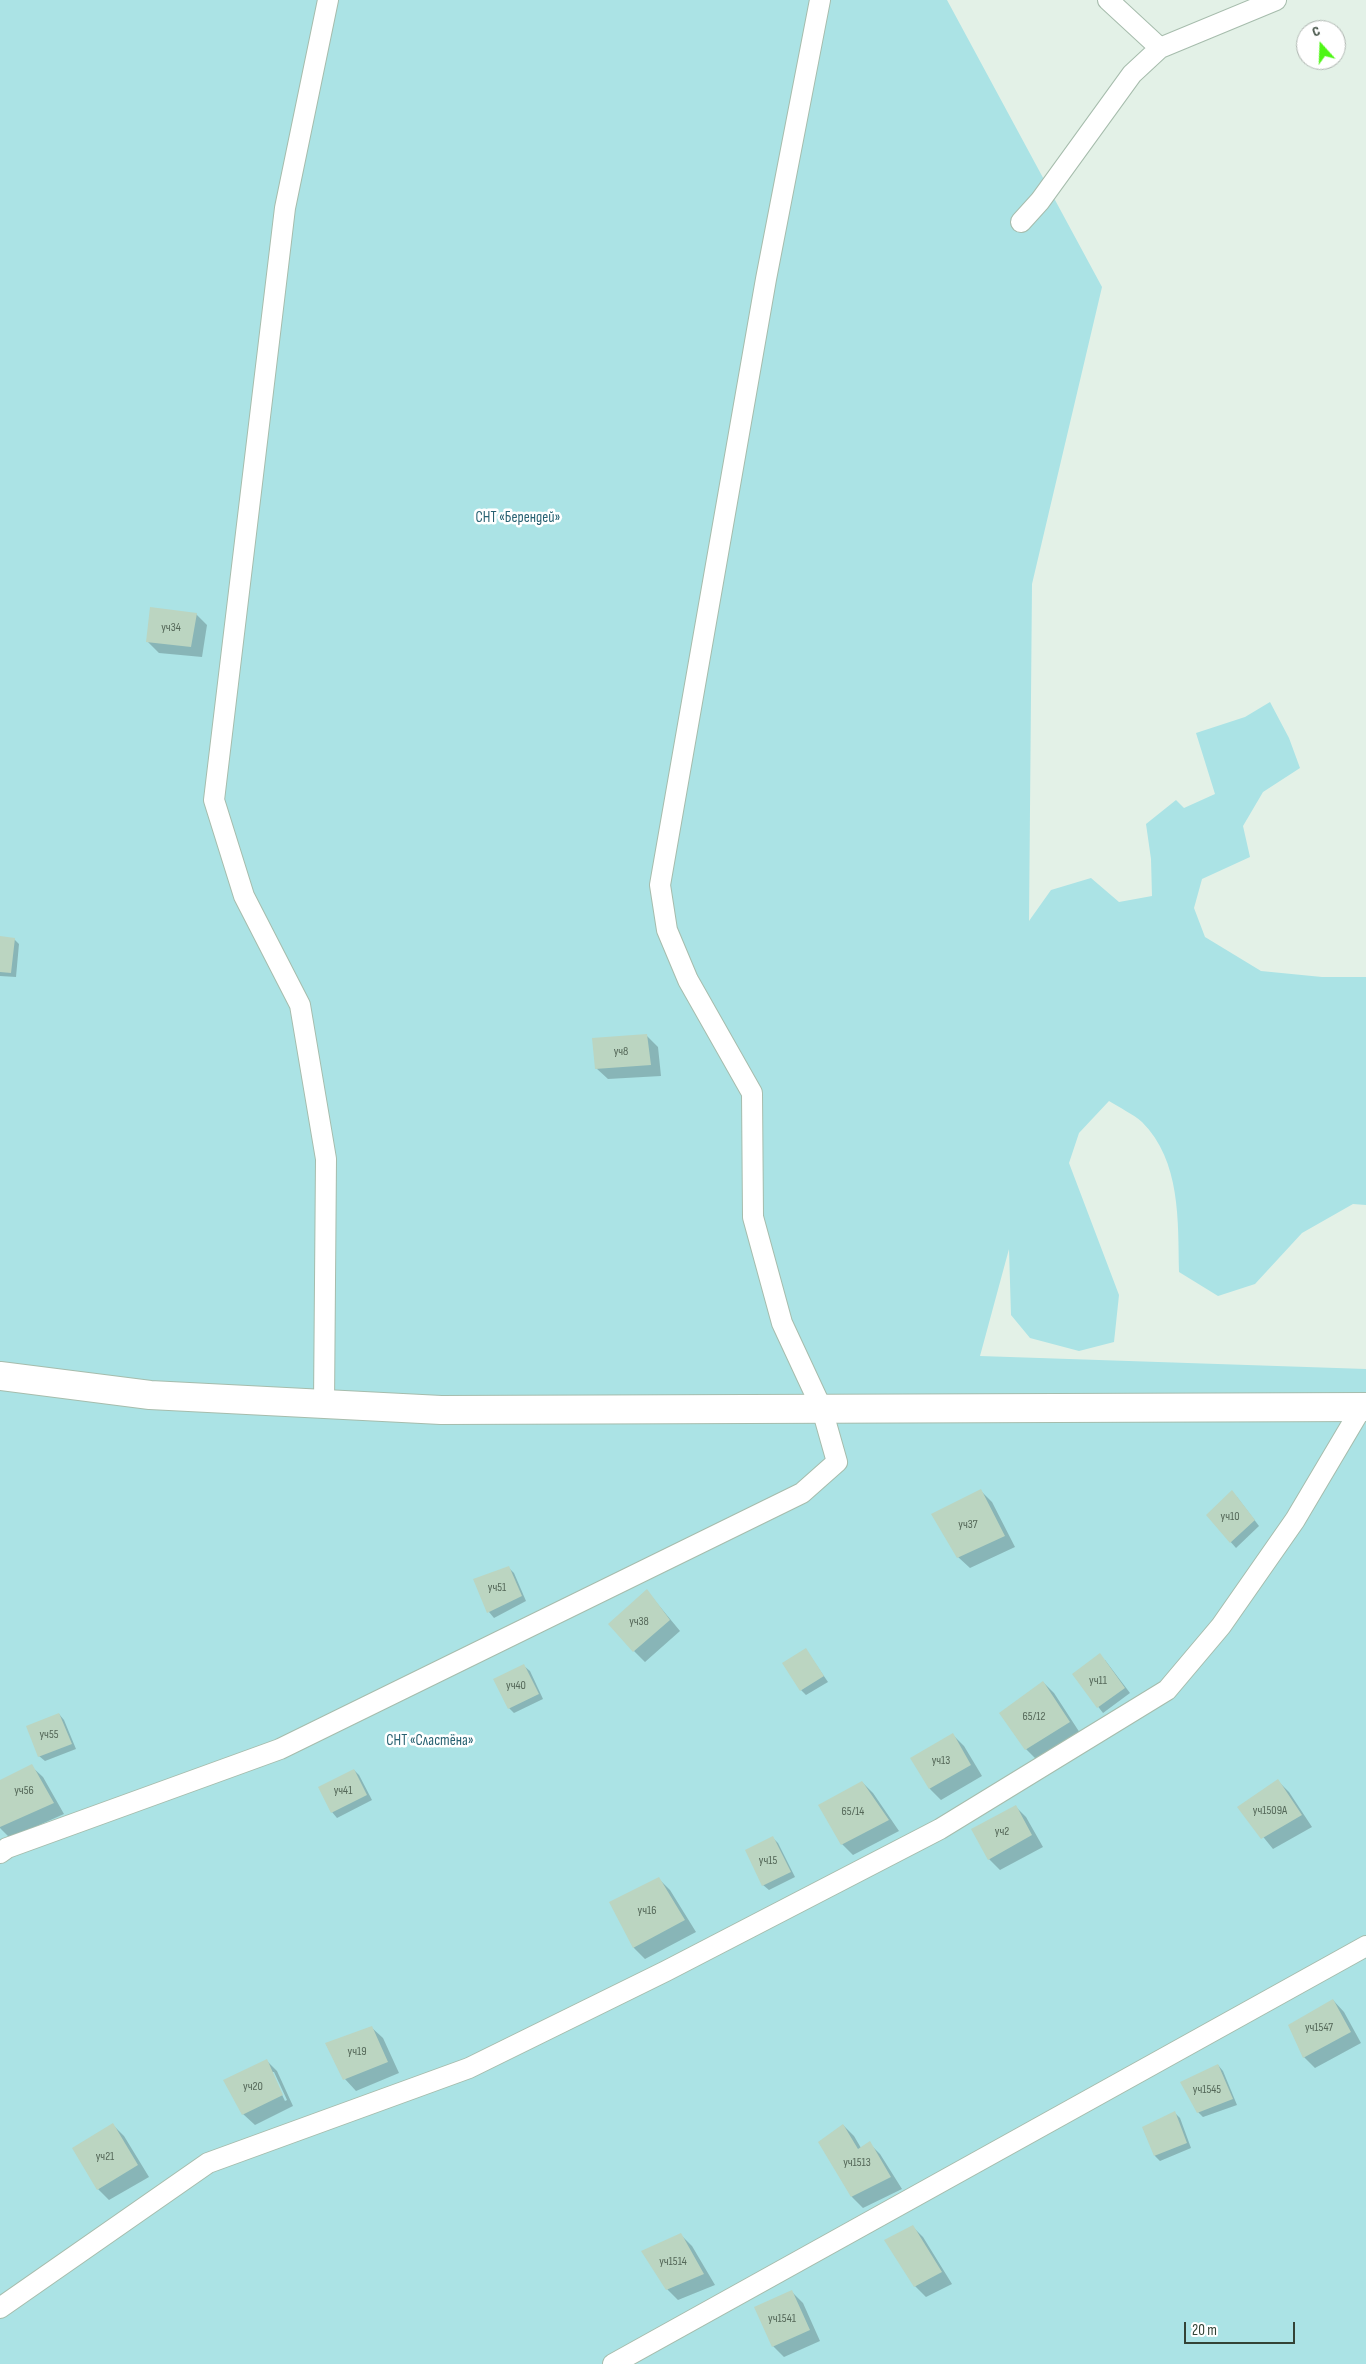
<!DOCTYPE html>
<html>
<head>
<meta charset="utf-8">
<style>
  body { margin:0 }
  #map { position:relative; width:1366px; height:2364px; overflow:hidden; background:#e3f1e7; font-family:"Sofia Sans Condensed",sans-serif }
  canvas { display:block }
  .north { position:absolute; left:1296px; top:20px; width:50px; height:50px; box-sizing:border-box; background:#fff; border:1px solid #adb4af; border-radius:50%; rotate:340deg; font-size:14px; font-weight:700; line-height:20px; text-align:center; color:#334336 }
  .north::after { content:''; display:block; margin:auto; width:18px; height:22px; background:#4ef615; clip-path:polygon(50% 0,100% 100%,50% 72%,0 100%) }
  .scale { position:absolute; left:1184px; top:2322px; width:111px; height:22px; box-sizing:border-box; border:2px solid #334336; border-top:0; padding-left:6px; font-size:15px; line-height:18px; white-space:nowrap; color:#334336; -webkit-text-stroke:4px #fff; paint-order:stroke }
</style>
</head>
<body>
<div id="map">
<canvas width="1366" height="2364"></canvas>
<div class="north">С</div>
<div class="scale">20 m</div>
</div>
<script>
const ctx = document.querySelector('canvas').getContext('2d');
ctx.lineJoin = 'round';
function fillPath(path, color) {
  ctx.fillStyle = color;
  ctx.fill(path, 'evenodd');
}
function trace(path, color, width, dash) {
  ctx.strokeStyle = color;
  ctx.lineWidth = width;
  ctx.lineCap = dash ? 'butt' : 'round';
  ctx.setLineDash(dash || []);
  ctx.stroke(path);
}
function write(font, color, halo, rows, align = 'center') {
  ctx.font = font + ' "Sofia Sans Condensed",sans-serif';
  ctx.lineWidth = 5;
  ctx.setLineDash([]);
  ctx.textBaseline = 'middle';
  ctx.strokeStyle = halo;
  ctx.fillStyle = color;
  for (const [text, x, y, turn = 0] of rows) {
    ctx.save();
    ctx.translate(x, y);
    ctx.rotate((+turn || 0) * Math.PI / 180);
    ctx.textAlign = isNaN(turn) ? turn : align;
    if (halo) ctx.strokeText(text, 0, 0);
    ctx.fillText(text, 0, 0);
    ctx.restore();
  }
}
const green = new Path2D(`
  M 0,0 L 947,0 L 1102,287 L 1032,584 L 1029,921 L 1051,890 L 1091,878 L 1119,902 L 1152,896 L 1151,859 L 1146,824 L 1176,800 L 1184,808 L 1215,794 L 1196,733 L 1245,717 L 1270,702 L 1289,738 L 1300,768 L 1263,792 L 1243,826 L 1250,857 L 1202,879 L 1194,908 L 1205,937 L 1261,971 L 1322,977 L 1366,977 L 1366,1205 L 1353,1204 L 1302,1233 L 1255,1284 L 1218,1296 L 1179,1272 C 1178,1221 1181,1161 1142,1122 C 1133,1114 1120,1108 1109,1101 L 1079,1133 L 1069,1163 L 1119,1295 L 1114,1342 L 1079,1351 L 1030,1338 L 1011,1315 L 1009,1249 L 980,1356 L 1366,1369 L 1366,2364 L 0,2364 Z`);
const shadow = new Path2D(`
  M 196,614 L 207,625 L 202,657 L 159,653 L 148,642 Z
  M 0,937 L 14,939 L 19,944 L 16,977 L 0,976 Z
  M 646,1035 L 658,1047 L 661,1076 L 608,1079 L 596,1068 Z
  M 980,1490 L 992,1502 L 1015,1547 L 970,1568 L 958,1557 Z
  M 1237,1497 L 1259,1526 L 1236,1548 L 1207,1515 Z
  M 509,1568 L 514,1573 L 526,1601 L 494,1618 L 489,1612 L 475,1580 Z
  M 647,1591 L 680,1631 L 645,1662 L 634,1651 Z
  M 806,1650 L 828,1682 L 806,1695 L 801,1690 Z
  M 1105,1660 L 1130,1693 L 1103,1713 L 1073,1674 Z
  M 524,1666 L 530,1671 L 543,1699 L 514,1713 L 509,1708 Z
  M 1043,1682 L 1054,1693 L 1080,1733 L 1037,1760 L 1026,1749 Z
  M 59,1714 L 64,1720 L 76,1749 L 45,1761 L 39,1756 Z
  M 953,1735 L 964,1746 L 982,1776 L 941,1800 L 930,1789 L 912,1758 Z
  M 31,1766 L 43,1777 L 64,1814 L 10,1838 L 0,1828 L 0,1781 Z
  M 354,1770 L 359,1775 L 372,1800 L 337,1818 L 332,1812 Z
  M 1278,1781 L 1289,1792 L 1312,1827 L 1273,1849 L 1239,1807 Z
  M 862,1782 L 873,1793 L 899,1831 L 853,1855 L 842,1844 Z
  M 1015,1806 L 1026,1817 L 1043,1847 L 1000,1870 L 989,1859 Z
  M 773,1838 L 778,1843 L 795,1877 L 769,1890 L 763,1885 Z
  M 659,1879 L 670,1890 L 696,1932 L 645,1959 L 634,1948 L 611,1902 Z
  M 1333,2000 L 1344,2012 L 1361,2043 L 1315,2068 L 1304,2057 Z
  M 371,2027 L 383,2038 L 399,2073 L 356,2091 L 345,2079 L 326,2044 Z
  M 266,2060 L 277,2071 L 293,2106 L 255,2125 L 243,2114 ZM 271,2072 L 274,2072 L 287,2100 L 285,2101 Z
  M 1218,2065 L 1223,2071 L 1237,2105 L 1203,2117 L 1198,2112 Z
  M 1175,2113 L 1180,2118 L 1191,2148 L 1160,2161 L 1155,2156 L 1143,2128 Z
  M 113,2125 L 124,2136 L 149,2177 L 109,2200 L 98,2189 Z
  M 843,2125 L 854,2136 L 861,2148 L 869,2143 L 880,2154 L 902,2189 L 863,2208 L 852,2197 L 820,2142 Z
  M 912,2226 L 923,2237 L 952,2284 L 926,2297 L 915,2286 Z
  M 681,2235 L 692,2246 L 715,2285 L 678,2300 L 667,2289 Z
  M 792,2292 L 803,2303 L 820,2341 L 784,2357 L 773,2346 Z`);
const building = new Path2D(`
  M 150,607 L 197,613 L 191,647 L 146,642 Z
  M 0,936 L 15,938 L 11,973 L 0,972 Z
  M 647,1034 L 651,1065 L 595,1069 L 592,1038 Z
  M 981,1489 L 1005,1536 L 957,1558 L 931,1514 Z
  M 1232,1490 L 1255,1520 L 1230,1543 L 1206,1515 Z
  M 509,1566 L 522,1596 L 487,1613 L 473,1579 Z
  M 647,1589 L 670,1620 L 633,1652 L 608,1624 Z
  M 806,1648 L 824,1676 L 800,1691 L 782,1663 Z
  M 1100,1653 L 1125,1688 L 1097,1708 L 1072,1674 Z
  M 524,1664 L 539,1694 L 508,1709 L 493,1679 Z
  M 1043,1681 L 1070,1722 L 1025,1750 L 999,1713 Z
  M 59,1713 L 72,1744 L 38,1757 L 26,1726 Z
  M 953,1733 L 971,1765 L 929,1789 L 910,1758 Z
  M 32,1764 L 54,1803 L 0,1827 L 0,1780 Z
  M 354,1769 L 367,1795 L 331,1813 L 318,1787 Z
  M 1278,1779 L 1302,1815 L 1261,1839 L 1237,1807 Z
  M 862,1781 L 889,1820 L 841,1845 L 818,1805 Z
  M 1016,1805 L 1032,1835 L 988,1860 L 971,1829 Z
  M 773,1836 L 791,1872 L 762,1886 L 745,1850 Z
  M 659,1877 L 685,1920 L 633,1948 L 609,1902 Z
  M 1333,1999 L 1351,2032 L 1303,2058 L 1288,2025 Z
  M 372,2026 L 388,2062 L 343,2080 L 325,2043 Z
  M 267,2059 L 283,2095 L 242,2115 L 223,2080 Z
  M 1218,2064 L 1233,2099 L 1197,2113 L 1180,2082 Z
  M 1175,2111 L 1187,2143 L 1154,2156 L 1142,2127 Z
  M 113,2123 L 138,2165 L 97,2190 L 72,2148 Z
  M 843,2124 L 858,2149 L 870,2141 L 891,2177 L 851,2197 L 818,2142 Z
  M 913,2225 L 942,2272 L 914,2287 L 884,2240 Z
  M 681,2233 L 704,2274 L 666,2290 L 641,2251 Z
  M 792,2290 L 810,2330 L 772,2347 L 754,2307 Z`);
const service = new Path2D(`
  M 1108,0 L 1160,48
  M 1021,222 L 1040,201 L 1132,74 L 1160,48 L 1276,0
  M 324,1404 L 326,1159 L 300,1005 L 244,896 L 214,800 L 285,208 L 328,0
  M 0,1853 L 7,1848 L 280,1749 L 802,1493 L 837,1462 L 822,1409 L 782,1323 L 753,1217 L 752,1093 L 688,980 L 667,930 L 660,885 L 766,279 L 820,0
  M 0,2308 L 208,2163 L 469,2068 L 666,1971 L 940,1829 L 1167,1690 L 1221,1626 L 1295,1520 L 1362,1407
  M 613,2364 L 1366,1946`);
const tertiary = new Path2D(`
  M 0,1376 L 150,1395 L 441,1410 L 1366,1407`);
const numberNames = [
  ["уч34",171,628],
  ["уч8",621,1052],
  ["уч10",1230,1517],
  ["уч37",968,1525],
  ["уч51",497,1588],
  ["уч38",639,1622],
  ["уч11",1098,1681],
  ["уч40",516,1686],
  ["65/12",1034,1717],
  ["уч55",49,1735],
  ["уч13",941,1761],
  ["уч56",24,1791],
  ["уч41",343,1791],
  ["уч1509А",1270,1811],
  ["65/14",853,1812],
  ["уч2",1002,1832],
  ["уч15",768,1861],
  ["уч16",647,1911],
  ["уч1547",1319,2028],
  ["уч19",357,2052],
  ["уч20",253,2087],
  ["уч1545",1207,2090],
  ["уч21",105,2157],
  ["уч1513",857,2163],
  ["уч1514",673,2262],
  ["уч1541",782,2319]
];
const parkNames = [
  ["СНТ «Берендей»",518,518],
  ["СНТ «Сластёна»",430,1741]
];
fillPath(green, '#abe3e5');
fillPath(shadow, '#0003');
fillPath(building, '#bbd5c1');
trace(service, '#a6bcac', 22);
trace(tertiary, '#a6bcac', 30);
trace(service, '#fff', 20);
trace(tertiary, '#fff', 28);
write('12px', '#556859', null, numberNames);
write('15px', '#286272', '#fff', parkNames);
</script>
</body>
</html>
